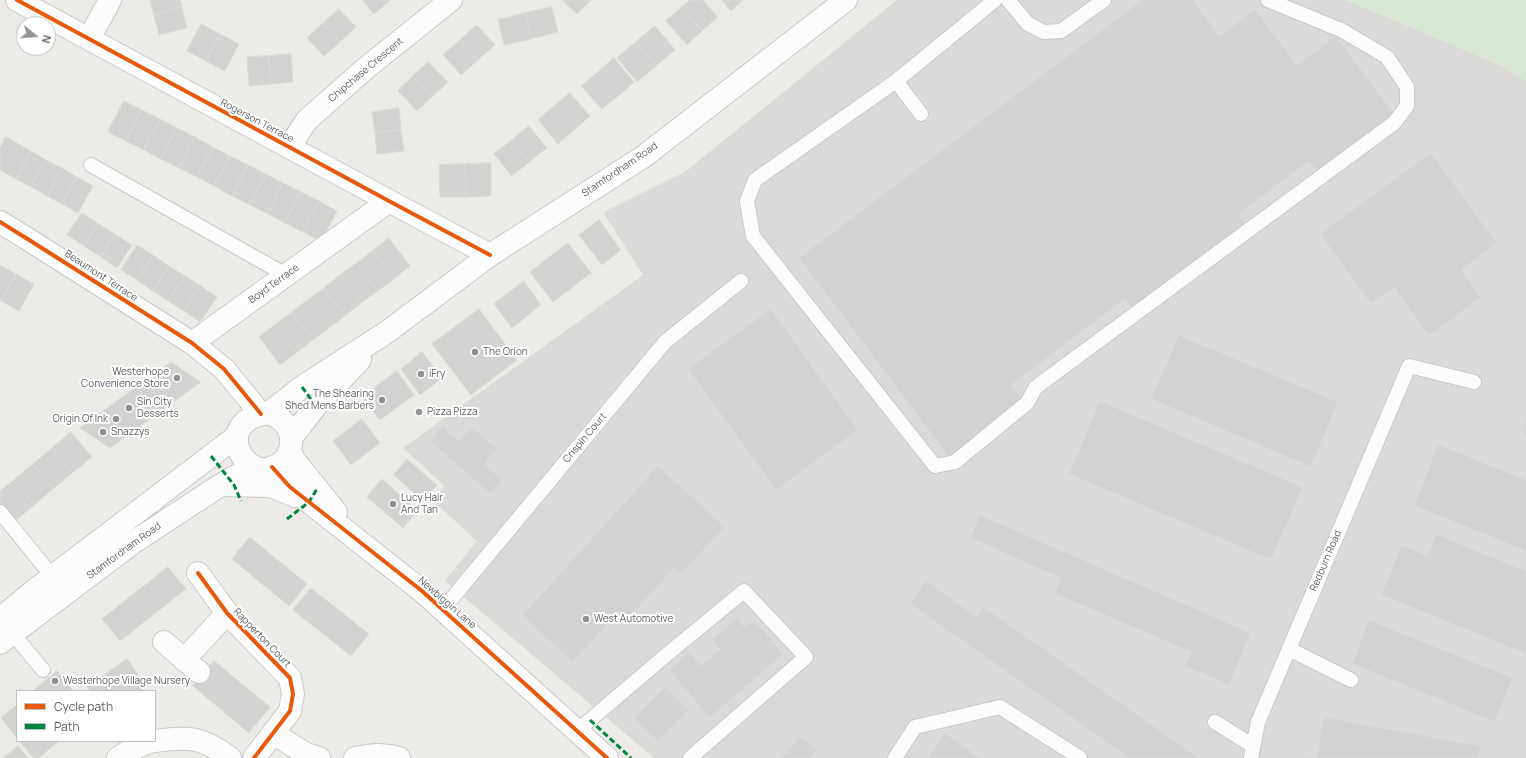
<!DOCTYPE html>
<html>
<head>
<meta charset="utf-8">
<style>
  body { margin:0 }
  #map { position:relative; width:1526px; height:758px; overflow:hidden; background:#edebe8; font-family:Manrope,sans-serif }
  canvas { display:block }
  .legend { position:absolute; left:16px; top:690px; width:140px; height:52px; box-sizing:border-box; background:#fff; border:1px solid #bfc0c1; margin:0; padding:5px 7px; list-style:none; font-size:12px; color:#5e6165 }
  .legend li { display:flex; align-items:center; gap:8px; height:20px }
  .legend b { width:20px; border:1px solid #bfc0c1 }
  .north { position:absolute; left:16px; top:16px; width:40px; height:40px; box-sizing:border-box; background:#fff; border:1px solid #bfc0c1; border-radius:50%; rotate:107deg; font-size:11px; font-weight:700; line-height:16px; text-align:center; color:#5e6165 }
  .north::after { content:''; display:block; margin:auto; width:14px; height:18px; background:#909193; clip-path:polygon(50% 0,100% 100%,50% 72%,0 100%) }
</style>
</head>
<body>
<div id="map">
<canvas width="1526" height="758"></canvas>
<ul class="legend">
<li><b style="height:5px;background:#e8590c"></b>Cycle path</li>
<li><b style="height:5px;background:#00873e"></b>Path</li>
</ul>
<div class="north">N</div>
</div>
<script>
const ctx = document.querySelector('canvas').getContext('2d');
ctx.lineJoin = 'round';
function fillPath(path, color) {
  ctx.fillStyle = color;
  ctx.fill(path, 'evenodd');
}
function trace(path, color, width, dash) {
  ctx.strokeStyle = color;
  ctx.lineWidth = width;
  ctx.lineCap = dash ? 'butt' : 'round';
  ctx.setLineDash(dash || []);
  ctx.stroke(path);
}
function write(font, color, halo, rows, align = 'center') {
  ctx.font = font + ' Manrope,sans-serif';
  ctx.lineWidth = 4;
  ctx.setLineDash([]);
  ctx.textBaseline = 'middle';
  ctx.strokeStyle = halo;
  ctx.fillStyle = color;
  for (const [text, x, y, turn = 0] of rows) {
    ctx.save();
    ctx.translate(x, y);
    ctx.rotate((+turn || 0) * Math.PI / 180);
    ctx.textAlign = isNaN(turn) ? turn : align;
    if (halo) ctx.strokeText(text, 0, 0);
    ctx.fillText(text, 0, 0);
    ctx.restore();
  }
}
const industrial = new Path2D(`
  M 897,0 L 1346,0 L 1503,66 L 1526,81 L 1526,758 L 654,758 L 445,581 L 477,541 L 432,500 L 445,486 L 403,448 L 643,275 L 603,212 L 685,172 Z`);
const green = new Path2D(`
  M 1346,0 L 1526,0 L 1526,81 L 1503,66 Z`);
const building = new Path2D(`
  M 150,0 L 180,0 L 182,7 L 154,15 Z
  M 363,0 L 391,0 L 374,14 Z
  M 562,0 L 591,0 L 577,14 Z
  M 690,0 L 703,0 L 718,17 L 702,31 L 682,7 Z
  M 722,0 L 743,0 L 731,11 Z
  M 1142,0 L 1193,0 L 1220,36 L 1255,9 L 1297,65 L 1336,36 L 1395,115 L 1318,173 L 1309,161 L 1239,214 L 1249,227 L 1135,313 L 1125,299 L 1011,385 L 1023,401 L 949,457 L 799,258 Z
  M 182,7 L 187,28 L 159,35 L 154,15 Z
  M 552,7 L 558,32 L 531,39 L 525,13 Z
  M 682,7 L 702,31 L 687,45 L 666,21 Z
  M 339,9 L 356,27 L 340,42 L 323,23 Z
  M 525,13 L 531,39 L 504,45 L 498,20 Z
  M 323,23 L 340,42 L 324,56 L 307,38 Z
  M 201,24 L 220,34 L 206,61 L 187,51 Z
  M 477,25 L 495,45 L 478,60 L 460,40 Z
  M 655,26 L 675,50 L 656,66 L 636,42 Z
  M 220,34 L 239,44 L 225,71 L 206,61 Z
  M 460,40 L 478,60 L 461,75 L 443,55 Z
  M 636,42 L 656,66 L 637,82 L 617,58 Z
  M 291,54 L 293,82 L 271,84 L 269,56 Z
  M 269,56 L 271,84 L 249,86 L 247,57 Z
  M 614,58 L 634,82 L 618,96 L 598,72 Z
  M 428,62 L 448,82 L 432,97 L 413,76 Z
  M 598,72 L 618,96 L 602,109 L 581,86 Z
  M 413,76 L 432,97 L 417,111 L 398,91 Z
  M 570,93 L 590,116 L 574,130 L 554,106 Z
  M 124,101 L 142,110 L 126,141 L 108,132 Z
  M 554,106 L 574,130 L 558,144 L 538,120 Z
  M 399,108 L 401,130 L 375,133 L 372,112 Z
  M 142,110 L 160,119 L 144,150 L 126,141 Z
  M 160,119 L 177,128 L 161,159 L 144,150 Z
  M 529,126 L 547,148 L 529,162 L 512,140 Z
  M 177,128 L 195,137 L 179,168 L 161,159 Z
  M 401,130 L 404,151 L 377,154 L 375,133 Z
  M 6,137 L 31,151 L 16,179 L 0,170 L 0,148 Z
  M 195,137 L 213,147 L 197,177 L 179,168 Z
  M 512,140 L 529,162 L 512,176 L 494,154 Z
  M 213,147 L 230,156 L 214,186 L 197,177 Z
  M 31,151 L 46,160 L 31,187 L 16,179 Z
  M 1431,153 L 1497,243 L 1461,270 L 1481,297 L 1429,336 L 1394,288 L 1371,304 L 1320,234 Z
  M 230,156 L 248,165 L 232,196 L 214,186 Z
  M 46,160 L 62,168 L 47,196 L 31,187 Z
  M 491,163 L 491,196 L 466,197 L 465,164 Z
  M 465,164 L 466,197 L 440,197 L 439,165 Z
  M 248,165 L 266,174 L 250,205 L 232,196 Z
  M 62,168 L 77,177 L 62,204 L 47,196 Z
  M 266,174 L 283,183 L 268,214 L 250,205 Z
  M 77,177 L 93,186 L 78,213 L 62,204 Z
  M 283,183 L 301,192 L 285,223 L 268,214 Z
  M 301,192 L 319,201 L 303,232 L 285,223 Z
  M 319,201 L 337,211 L 321,241 L 303,232 Z
  M 82,213 L 99,224 L 84,246 L 67,235 Z
  M 599,220 L 621,250 L 602,265 L 579,235 Z
  M 99,224 L 115,234 L 101,257 L 84,246 Z
  M 115,234 L 132,245 L 117,268 L 101,257 Z
  M 389,238 L 410,266 L 394,279 L 373,251 Z
  M 568,243 L 591,273 L 553,302 L 530,272 Z
  M 137,245 L 153,255 L 137,280 L 121,270 Z
  M 373,251 L 394,279 L 378,291 L 357,263 Z
  M 153,255 L 169,266 L 153,291 L 137,280 Z
  M 357,263 L 378,291 L 361,303 L 340,275 Z
  M 0,265 L 16,274 L 1,301 L 0,300 Z
  M 169,266 L 185,276 L 168,301 L 153,291 Z
  M 16,274 L 34,284 L 19,311 L 1,301 Z
  M 340,275 L 361,303 L 345,316 L 324,288 Z
  M 185,276 L 201,286 L 184,311 L 168,301 Z
  M 524,281 L 541,305 L 512,328 L 494,304 Z
  M 201,286 L 217,297 L 200,322 L 184,311 Z
  M 324,288 L 345,316 L 329,328 L 308,300 Z
  M 308,300 L 329,328 L 313,340 L 292,312 Z
  M 479,309 L 517,360 L 471,395 L 432,344 Z
  M 771,309 L 858,430 L 776,490 L 688,369 Z
  M 292,312 L 313,340 L 296,353 L 275,325 Z
  M 275,325 L 296,353 L 280,365 L 259,337 Z
  M 1179,335 L 1338,402 L 1311,467 L 1151,399 Z
  M 422,352 L 442,378 L 420,395 L 401,369 Z
  M 171,362 L 201,382 L 110,448 L 80,428 Z
  M 397,371 L 414,395 L 380,420 L 362,397 Z
  M 1100,401 L 1303,487 L 1271,560 L 1069,474 Z
  M 1526,412 L 1526,436 L 1523,436 Z
  M 362,419 L 380,443 L 351,465 L 333,441 Z
  M 443,427 L 459,441 L 472,427 L 497,449 L 484,463 L 502,480 L 490,494 L 430,441 Z
  M 71,432 L 92,457 L 72,473 L 52,448 Z
  M 1438,444 L 1526,480 L 1526,551 L 1414,506 Z
  M 52,448 L 72,473 L 53,489 L 33,464 Z
  M 407,459 L 437,485 L 423,501 L 394,475 Z
  M 33,464 L 53,489 L 34,505 L 14,480 Z
  M 658,466 L 725,527 L 681,574 L 674,568 L 628,619 L 619,611 L 573,662 L 522,616 Z
  M 382,479 L 418,511 L 403,528 L 367,497 Z
  M 14,480 L 34,505 L 15,521 L 0,503 L 0,491 Z
  M 980,515 L 1251,633 L 1229,685 L 1185,666 L 1191,652 L 1054,593 L 1061,578 L 970,538 Z
  M 1436,534 L 1526,571 L 1526,654 L 1381,595 L 1401,545 L 1427,556 Z
  M 250,537 L 307,584 L 289,606 L 232,559 Z
  M 168,567 L 186,589 L 120,641 L 102,619 Z
  M 926,581 L 977,617 L 984,607 L 1199,758 L 1129,758 L 910,604 Z
  M 311,588 L 369,634 L 351,656 L 293,610 Z
  M 737,618 L 745,628 L 754,620 L 783,654 L 710,718 L 669,670 L 689,652 L 701,666 L 720,649 L 712,640 Z
  M 1369,620 L 1513,678 L 1495,722 L 1352,664 Z
  M 127,659 L 147,687 L 141,691 L 91,691 L 87,687 Z
  M 214,661 L 270,707 L 249,733 L 193,686 Z
  M 57,671 L 73,691 L 33,691 Z
  M 665,687 L 689,710 L 658,741 L 634,718 Z
  M 17,705 L 17,738 L 1,718 Z
  M 1324,717 L 1481,746 L 1478,758 L 1302,758 L 1302,756 L 1316,758 Z
  M 945,733 L 981,758 L 928,758 Z
  M 801,736 L 817,750 L 810,758 L 781,758 Z
  M 20,741 L 59,741 L 39,758 L 34,758 Z
  M 18,746 L 28,758 L 3,758 Z`);
const lane = new Path2D(`
  M 1008,0 L 1028,24 L 1044,32 L 1061,31 L 1104,0
  M 896,81 L 755,180 L 747,201 L 753,236 L 935,466 L 955,462 L 1027,403 L 1036,387 L 1394,123 L 1407,106 L 1407,87 L 1387,57 L 1341,30 L 1268,0
  M 921,114 L 896,81 L 995,0
  M 91,165 L 286,275
  M 0,512 L 52,576
  M 443,609 L 665,342 L 741,281
  M 13,634 L 43,670
  M 1289,649 L 1351,680
  M 1215,722 L 1253,746
  M 577,731 L 665,656 L 744,591 L 806,657 L 690,758
  M 895,758 L 915,727 L 1000,707 L 1080,758
  M 1251,758 L 1258,722 L 1409,366 L 1474,382`);
const street = new Path2D(`
  M 17,0 L 389,201 L 490,255
  M 89,39 L 110,0
  M 289,147 L 307,120 L 366,68 L 451,0
  M 0,222 L 26,238 L 192,343 L 224,369 L 261,414
  M 192,343 L 389,201
  M 198,573 L 227,613 L 290,678 L 293,694 L 290,711 L 254,758
  M 164,642 L 199,672
  M 184,660 L 227,613
  M 273,733 L 306,754 L 319,758
  M 155,741 C 188,736 203,737 230,758
  M 118,758 C 129,751 142,743 155,741
  M 355,758 C 371,755 383,753 399,758`);
const secondary = new Path2D(`
  M 269,413 L 302,387 L 387,332 L 490,255 L 643,157 L 846,0
  M 269,413 C 273,415 277,417 280,419 C 293,429 295,448 284,460 C 251,495 205,421 269,413 Z
  M 291,438 L 316,406 L 360,360
  M 290,451 L 294,460 L 336,512
  M 272,467 L 290,487 L 422,591 L 607,758
  M 222,485 L 271,486 L 295,496
  M 0,619 L 36,589 L 237,436
  M 0,643 L 134,542 L 216,488 L 253,466`);
const quiet = new Path2D(`
  M 302,387 L 316,406
  M 211,456 L 234,485 L 241,501
  M 287,519 L 309,502 L 317,489
  M 590,720 L 631,758`);
const cycleway = new Path2D(`
  M 17,0 L 389,201 L 490,255
  M 0,222 L 26,238 L 192,343 L 224,369 L 261,414
  M 272,467 L 290,487 L 422,591 L 607,758
  M 198,573 L 227,613 L 290,678 L 293,694 L 290,711 L 254,758`);
const markers = [
  [475,352,4,"#909193"],
  [421,374,4,"#909193"],
  [177,378,4,"#909193"],
  [382,400,4,"#909193"],
  [129,408,4,"#909193"],
  [419,412,4,"#909193"],
  [116,419,4,"#909193"],
  [103,432,4,"#909193"],
  [393,504,4,"#909193"],
  [586,619,4,"#909193"],
  [55,681,4,"#909193"]
];
const streetNames = [
  ["Chipchase Crescent",366,70,-40],
  ["Rogerson Terrace",257,121,28],
  ["Stamfordham Road",620,170,-34],
  ["Beaumont Terrace",101,276,33],
  ["Boyd Terrace",274,284,-36],
  ["Crispin Court",585,438,-50],
  ["Stamfordham Road",124,551,-36],
  ["Redburn Road",1326,561,-67],
  ["Newbiggin Lane",447,603,41],
  ["Rapperton Court",262,638,46]
];
const poiNames = [
  ["The Orion",483,352],
  ["Westerhope",169,372,"right"],
  ["Convenience Store",169,384,"right"],
  ["iFry",429,374],
  ["The Shearing",374,394,"right"],
  ["Shed Mens Barbers",374,406,"right"],
  ["Sin City",137,402],
  ["Desserts",137,414],
  ["Pizza Pizza",427,412],
  ["Origin Of Ink",108,419,"right"],
  ["Snazzys",111,432],
  ["Lucy Hair",401,498],
  ["And Tan",401,510],
  ["West Automotive",594,619],
  ["Westerhope Village Nursery",63,681]
];
fillPath(industrial, '#dcdad9');
fillPath(green, '#d9e7d5');
fillPath(building, '#d4d2d1');
trace(building, '#dcdad8', 1);
trace(lane, '#c9c9c8', 16);
trace(street, '#c9c9c8', 24);
trace(secondary, '#c7c7c7', 24);
trace(lane, '#fcfcfc', 14);
trace(street, '#fcfcfc', 22);
trace(secondary, '#fcfcfc', 22);
trace(quiet, '#00873e', 3, [6, 3]);
trace(cycleway, '#e8590c', 4);
for (const [x, y, r, color] of markers) {
  const dot = new Path2D();
  dot.arc(x, y, r, 0, 2 * Math.PI);
  ctx.fillStyle = color;
  ctx.fill(dot);
  trace(dot, '#fff', 1.5);
}
write('10px', '#5e6165', '#fff', streetNames);
write('10px', '#5e6165', '#fff', poiNames, 'left');
</script>
</body>
</html>
